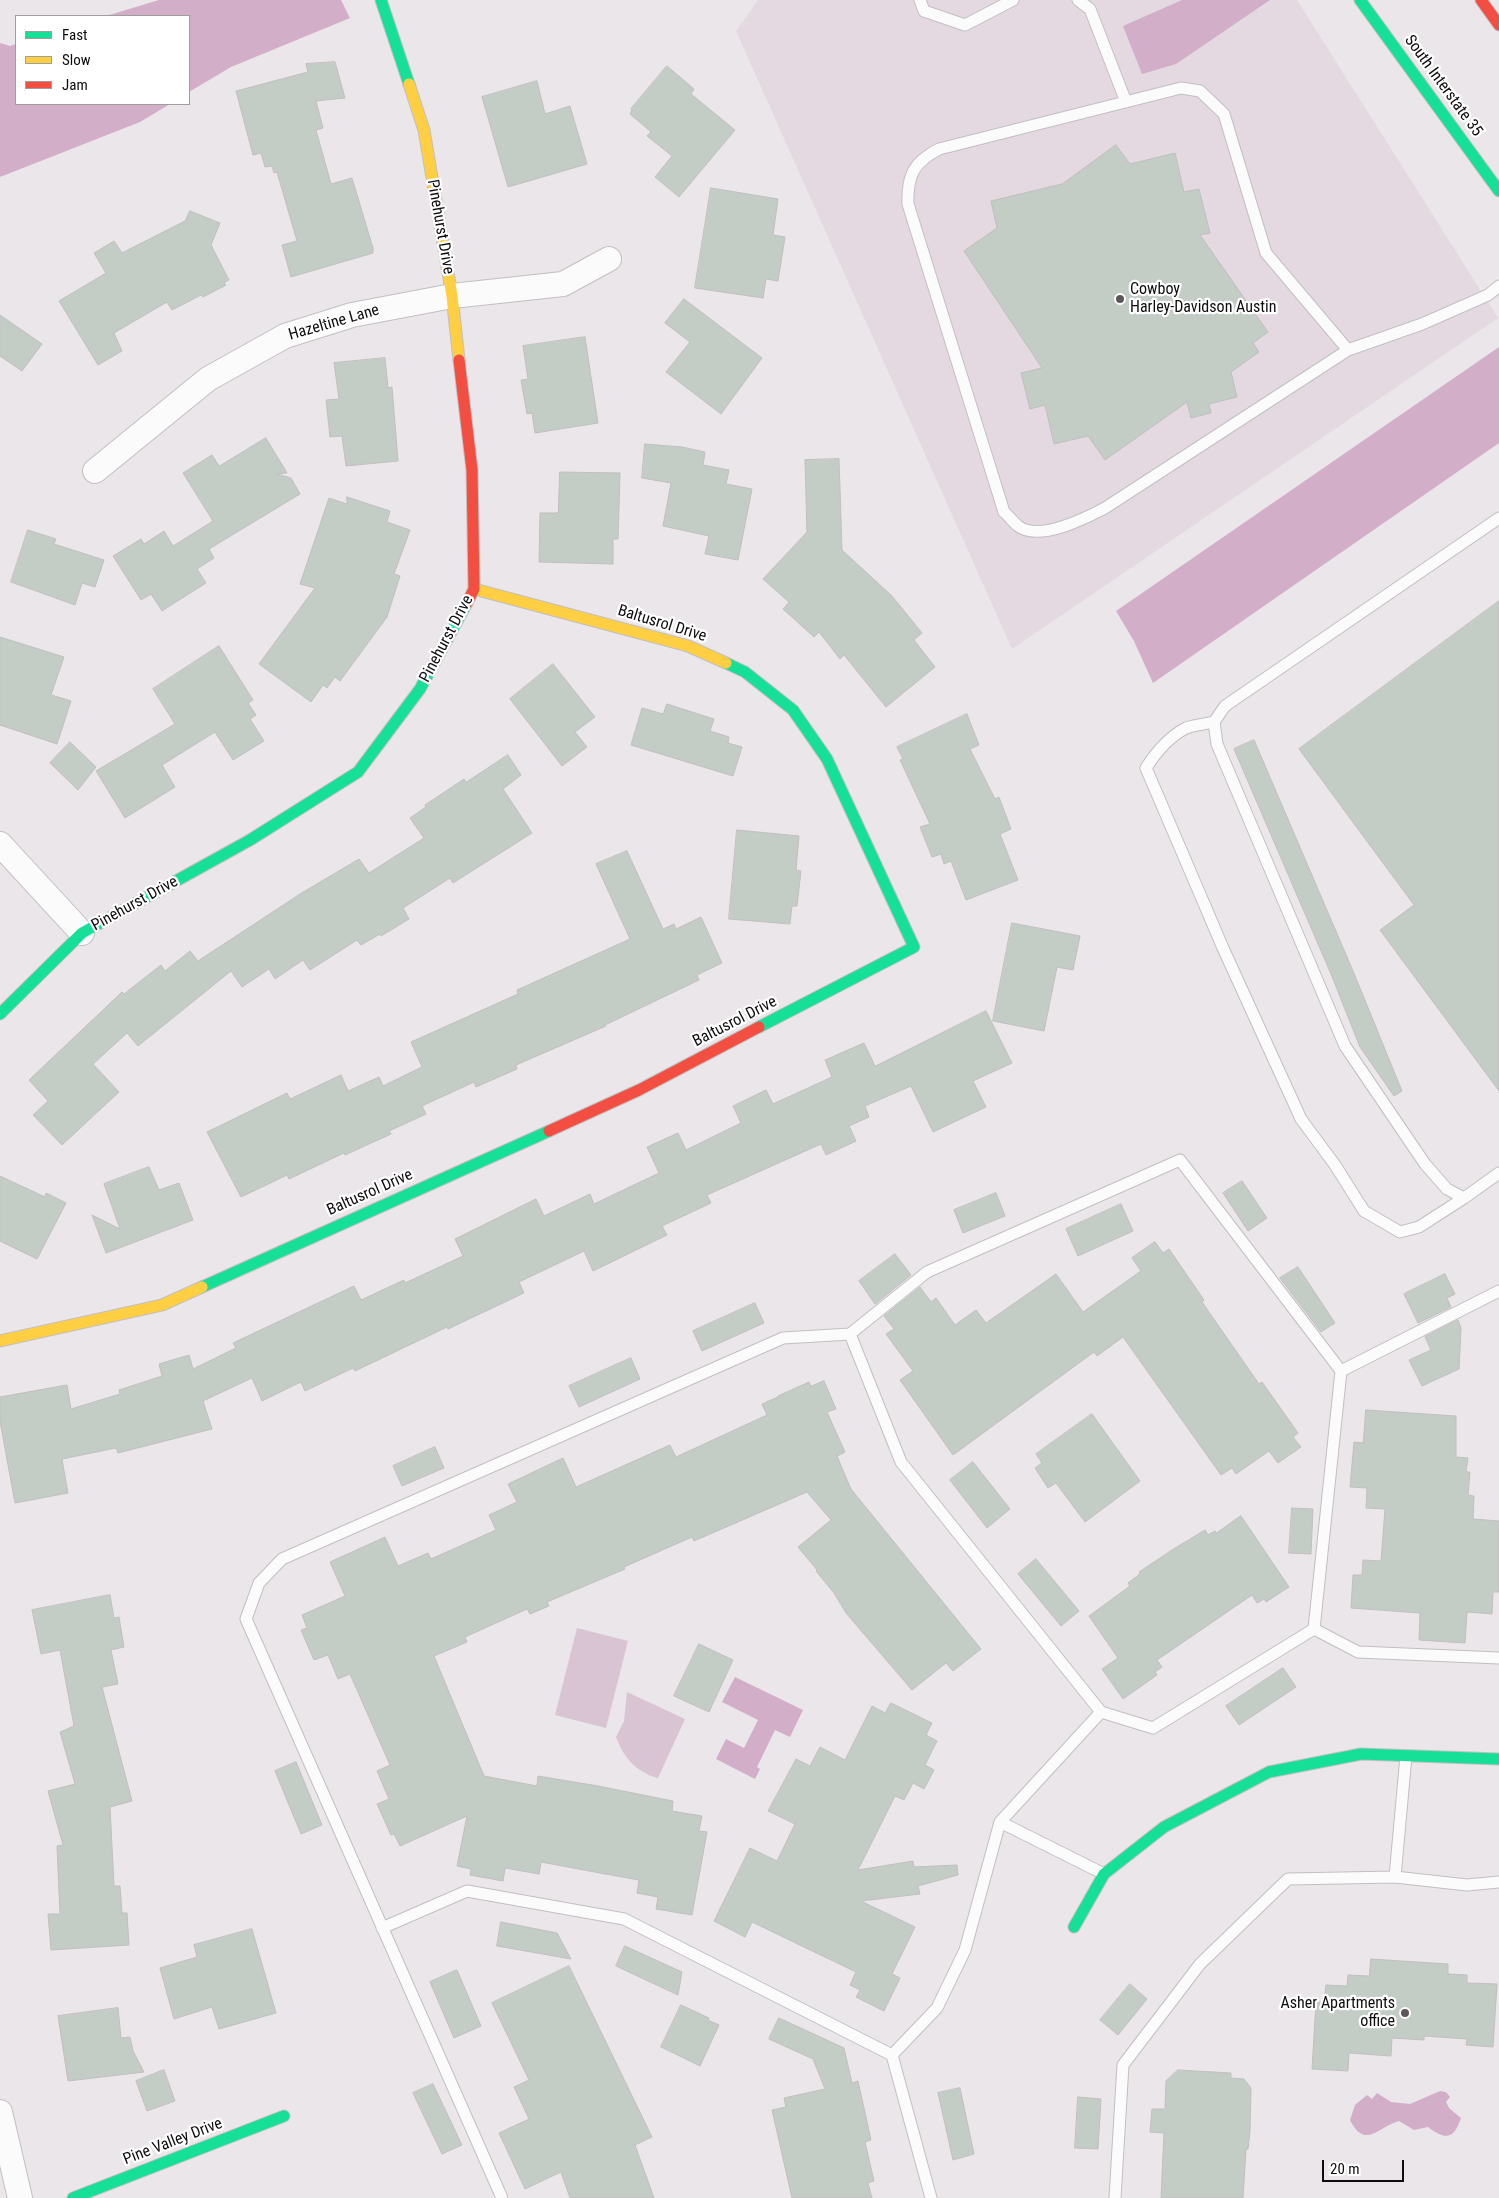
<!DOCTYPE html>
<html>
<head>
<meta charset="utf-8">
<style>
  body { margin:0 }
  #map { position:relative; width:1499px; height:2198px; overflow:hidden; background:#ebe6e9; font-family:"Roboto Condensed",sans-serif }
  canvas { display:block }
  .legend { position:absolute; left:15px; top:15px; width:175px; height:90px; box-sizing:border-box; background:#fff; border:1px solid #9f9e9f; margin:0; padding:6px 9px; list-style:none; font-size:15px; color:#0e0c0e }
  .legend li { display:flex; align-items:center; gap:10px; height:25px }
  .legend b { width:25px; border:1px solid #9f9e9f }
  .scale { position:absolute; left:1322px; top:2160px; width:82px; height:22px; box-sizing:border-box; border:2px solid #0e0c0e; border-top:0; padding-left:6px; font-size:15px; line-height:18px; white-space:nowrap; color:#0e0c0e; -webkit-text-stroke:4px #fff; paint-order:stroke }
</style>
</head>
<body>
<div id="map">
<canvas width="1499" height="2198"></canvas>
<ul class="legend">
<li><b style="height:6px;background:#16e098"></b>Fast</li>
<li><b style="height:6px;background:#ffcf43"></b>Slow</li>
<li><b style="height:6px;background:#f24e42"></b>Jam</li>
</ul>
<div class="scale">20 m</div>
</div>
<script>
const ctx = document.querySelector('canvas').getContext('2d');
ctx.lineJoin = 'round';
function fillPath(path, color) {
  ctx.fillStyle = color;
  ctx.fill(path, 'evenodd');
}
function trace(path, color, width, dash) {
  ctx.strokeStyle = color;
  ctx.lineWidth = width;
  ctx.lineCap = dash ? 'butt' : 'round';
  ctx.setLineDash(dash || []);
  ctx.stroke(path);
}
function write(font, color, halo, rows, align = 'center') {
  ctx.font = font + ' "Roboto Condensed",sans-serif';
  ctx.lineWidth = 4.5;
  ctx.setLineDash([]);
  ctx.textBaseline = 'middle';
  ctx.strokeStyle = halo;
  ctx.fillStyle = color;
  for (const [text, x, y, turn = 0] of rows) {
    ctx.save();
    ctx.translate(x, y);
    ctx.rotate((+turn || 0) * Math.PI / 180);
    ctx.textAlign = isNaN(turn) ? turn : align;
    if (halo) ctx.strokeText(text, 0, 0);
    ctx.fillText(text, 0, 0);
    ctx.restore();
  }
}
const built = new Path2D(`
  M 758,0 L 1297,0 L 1498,318 L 1012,649 L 736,31 Z`);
const green = new Path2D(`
  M 577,1628 L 628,1641 L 606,1728 L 555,1715 Z
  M 627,1692 L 685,1719 L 658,1778 C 636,1772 624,1758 616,1737 L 624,1721 Z`);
const water = new Path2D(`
  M 159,0 L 341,0 L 350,18 L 231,67 L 189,92 L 189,16 L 106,16 Z
  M 1182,0 L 1270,0 L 1176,64 L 1142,74 L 1123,26 Z
  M 0,43 L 10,46 L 16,44 L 16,104 L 170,104 L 140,122 L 0,177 Z
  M 1499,347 L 1499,443 L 1153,683 L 1134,641 L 1116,611 Z
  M 735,1677 L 803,1710 L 790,1737 L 775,1730 L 757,1767 L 760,1769 L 755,1779 L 716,1759 L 726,1739 L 744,1748 L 758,1720 L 722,1702 Z
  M 1440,2091 L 1446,2092 L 1450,2097 L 1446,2102 L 1449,2108 L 1461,2118 C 1454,2140 1445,2140 1428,2127 L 1414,2130 L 1399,2121 C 1378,2127 1365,2150 1350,2120 L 1355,2105 L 1367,2095 L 1372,2099 L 1377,2093 L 1391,2102 L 1410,2104 Z`);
const building = new Path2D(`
  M 335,62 L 345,98 L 316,101 L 323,128 L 316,130 L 331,184 L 352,178 L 373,248 L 373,253 L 291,277 L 282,245 L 297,241 L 277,172 L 274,173 L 272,166 L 265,167 L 261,153 L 253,155 L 236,91 L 308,72 L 306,64 Z
  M 667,66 L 694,89 L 691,94 L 735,130 L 679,197 L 655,177 L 672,156 L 647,136 L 651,132 L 630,114 L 632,110 L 631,109 Z
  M 537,81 L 545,114 L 570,106 L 587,164 L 508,187 L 482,97 Z
  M 1116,145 L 1130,164 L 1175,153 L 1184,192 L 1199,189 L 1210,233 L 1200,235 L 1268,332 L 1253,343 L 1259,352 L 1231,372 L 1237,397 L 1209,404 L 1211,413 L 1191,418 L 1187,402 L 1105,460 L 1088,436 L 1054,444 L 1045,405 L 1030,409 L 1021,373 L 1042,368 L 964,251 L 997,228 L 991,201 L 1062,184 Z
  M 711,188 L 778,199 L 773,235 L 785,237 L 778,281 L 766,279 L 763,298 L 695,288 Z
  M 190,211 L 220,223 L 211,245 L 229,280 L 224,283 L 226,285 L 203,297 L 201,295 L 172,310 L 167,302 L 114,333 L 122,351 L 98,365 L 59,301 L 106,273 L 94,253 L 114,241 L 122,253 L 185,221 Z
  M 684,299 L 762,358 L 721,414 L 666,372 L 690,342 L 665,323 Z
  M 0,315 L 42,344 L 22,371 L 0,356 Z
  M 585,337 L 598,423 L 535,433 L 532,413 L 527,414 L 521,380 L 528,379 L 523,346 Z
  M 385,358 L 388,388 L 392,387 L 398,461 L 346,466 L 342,436 L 330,437 L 326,400 L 339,399 L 334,363 Z
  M 266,438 L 287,473 L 277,474 L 291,478 L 300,494 L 209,549 L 214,558 L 197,569 L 206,583 L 162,611 L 151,594 L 141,600 L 113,556 L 141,539 L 144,544 L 164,531 L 173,546 L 213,521 L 183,473 L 212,455 L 219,466 Z
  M 645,444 L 682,447 L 705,452 L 703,465 L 729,470 L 726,484 L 752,489 L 738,560 L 705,554 L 709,536 L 663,526 L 671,483 L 642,478 Z
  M 839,459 L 842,550 L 892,596 L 922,633 L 914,640 L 935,667 L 886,707 L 844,655 L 840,659 L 819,632 L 814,637 L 783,609 L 789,602 L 763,579 L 807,532 L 805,460 Z
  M 560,472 L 620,473 L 618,539 L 613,539 L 613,564 L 539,562 L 540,513 L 558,513 Z
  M 347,497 L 390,511 L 387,522 L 410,530 L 394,574 L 400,576 L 387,617 L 340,681 L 335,677 L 327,688 L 323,685 L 311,702 L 259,664 L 315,588 L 300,584 L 329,498 L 347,504 Z
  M 28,530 L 56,539 L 54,544 L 104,560 L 95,587 L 82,583 L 75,605 L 11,582 Z
  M 1499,601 L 1499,1091 L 1380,930 L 1414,905 L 1299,749 Z
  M 0,637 L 64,657 L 51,695 L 71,701 L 57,744 L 0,725 Z
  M 219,646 L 253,700 L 248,703 L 256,715 L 250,719 L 264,741 L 233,760 L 215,732 L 162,765 L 175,787 L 125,818 L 96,771 L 175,724 L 153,689 Z
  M 553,664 L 595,717 L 575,732 L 587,747 L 562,766 L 510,699 Z
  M 667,704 L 714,719 L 710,731 L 729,737 L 728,743 L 742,747 L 733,776 L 631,745 L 642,708 L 663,714 Z
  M 967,714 L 979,745 L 970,749 L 995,799 L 999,797 L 1011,829 L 1000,834 L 1018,880 L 966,900 L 951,861 L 944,864 L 941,854 L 932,857 L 920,827 L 930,824 L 900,760 L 903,759 L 897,747 Z
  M 1254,740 L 1353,971 L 1402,1091 L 1394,1096 L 1360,1047 L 1331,974 L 1234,749 Z
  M 70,742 L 96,767 L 78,790 L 50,763 Z
  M 508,755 L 521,775 L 503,789 L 532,833 L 453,883 L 450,878 L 403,908 L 409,919 L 381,936 L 380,934 L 361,945 L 357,940 L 310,970 L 303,960 L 275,979 L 269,969 L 242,987 L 231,971 L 138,1046 L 127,1033 L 93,1064 L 119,1092 L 62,1145 L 33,1115 L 48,1101 L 29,1080 L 122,992 L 124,994 L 161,965 L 165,971 L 190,951 L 198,961 L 300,894 L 359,859 L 369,873 L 424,838 L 410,818 L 426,807 L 425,805 L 464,779 L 466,782 Z
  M 737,830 L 799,836 L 796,870 L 801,871 L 797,906 L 792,906 L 790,924 L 729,919 Z
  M 627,851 L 663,929 L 674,924 L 676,929 L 701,917 L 722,963 L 697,975 L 699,980 L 605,1025 L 606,1026 L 516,1065 L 517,1069 L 476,1087 L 474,1082 L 422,1106 L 426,1114 L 389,1131 L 391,1134 L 345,1155 L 344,1153 L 289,1179 L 287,1175 L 241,1197 L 207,1132 L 287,1093 L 290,1099 L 341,1075 L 348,1091 L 379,1077 L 383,1086 L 422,1067 L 411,1042 L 518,994 L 517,990 L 630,939 L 596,864 Z
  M 1012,923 L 1080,936 L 1073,970 L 1057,967 L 1044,1031 L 993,1021 Z
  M 986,1011 L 1012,1063 L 973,1081 L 986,1107 L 933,1132 L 911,1086 L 865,1106 L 869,1117 L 849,1126 L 856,1141 L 826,1155 L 821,1144 L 707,1195 L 711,1203 L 662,1226 L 667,1235 L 593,1271 L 584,1251 L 519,1282 L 524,1293 L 448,1329 L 447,1327 L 355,1371 L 353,1368 L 305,1391 L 301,1382 L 262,1401 L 252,1378 L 203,1401 L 212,1429 L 118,1453 L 116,1448 L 62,1459 L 68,1493 L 15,1503 L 0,1421 L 0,1397 L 67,1385 L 71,1409 L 120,1394 L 119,1390 L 162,1376 L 159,1364 L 189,1355 L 193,1369 L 236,1348 L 233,1343 L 354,1286 L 361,1300 L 404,1280 L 405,1283 L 463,1256 L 455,1239 L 536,1199 L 544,1216 L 590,1194 L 594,1204 L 659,1173 L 647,1147 L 678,1133 L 686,1150 L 741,1123 L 733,1106 L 766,1090 L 773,1104 L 832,1077 L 825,1060 L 864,1043 L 875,1066 Z
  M 149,1167 L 159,1190 L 179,1183 L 193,1220 L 106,1253 L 92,1215 L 120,1229 L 104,1184 Z
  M 0,1176 L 45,1197 L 46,1193 L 66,1203 L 37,1259 L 0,1241 Z
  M 1242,1181 L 1267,1218 L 1248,1231 L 1223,1193 Z
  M 996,1193 L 1005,1216 L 963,1233 L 954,1210 Z
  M 1121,1204 L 1133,1231 L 1078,1256 L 1066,1229 Z
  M 1155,1242 L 1163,1253 L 1169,1249 L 1204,1300 L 1202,1302 L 1259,1384 L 1262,1382 L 1298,1433 L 1293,1437 L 1301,1447 L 1278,1463 L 1269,1451 L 1236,1474 L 1232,1468 L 1221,1475 L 1123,1337 L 1097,1356 L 1094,1352 L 953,1455 L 900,1380 L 913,1371 L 886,1334 L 894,1329 L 884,1316 L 920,1287 L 931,1302 L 936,1298 L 955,1325 L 976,1310 L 986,1323 L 1056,1274 L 1083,1312 L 1141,1271 L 1132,1258 Z
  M 895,1254 L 911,1275 L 875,1304 L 859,1281 Z
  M 1298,1267 L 1335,1323 L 1321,1332 L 1280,1278 Z
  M 1445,1274 L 1455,1294 L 1447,1298 L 1451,1307 L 1418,1323 L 1404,1294 Z
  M 755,1303 L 764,1323 L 702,1351 L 693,1331 Z
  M 1458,1320 L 1461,1328 L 1459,1369 L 1422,1386 L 1409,1360 L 1431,1350 L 1425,1337 Z
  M 631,1358 L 640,1379 L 579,1407 L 569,1386 Z
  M 824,1381 L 836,1409 L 827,1412 L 845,1452 L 837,1456 L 851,1489 L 981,1649 L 953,1671 L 946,1663 L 912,1690 L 846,1613 L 834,1593 L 816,1571 L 817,1570 L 798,1547 L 831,1520 L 807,1492 L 694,1541 L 692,1537 L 624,1567 L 625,1569 L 547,1602 L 549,1606 L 530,1614 L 527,1609 L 465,1637 L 467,1642 L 434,1656 L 484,1776 L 537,1786 L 538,1776 L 598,1786 L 673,1801 L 672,1811 L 702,1816 L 699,1831 L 707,1832 L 692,1915 L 656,1909 L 658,1897 L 637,1893 L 639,1880 L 600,1873 L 541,1862 L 539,1874 L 505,1868 L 503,1881 L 470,1875 L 471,1869 L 457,1866 L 467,1816 L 400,1846 L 394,1834 L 391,1835 L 377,1804 L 389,1799 L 377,1771 L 390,1765 L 350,1674 L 338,1679 L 328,1655 L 314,1660 L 301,1630 L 307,1628 L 302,1615 L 345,1596 L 330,1562 L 385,1537 L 398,1566 L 428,1553 L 431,1559 L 496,1530 L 489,1515 L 517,1502 L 508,1484 L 563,1458 L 576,1487 L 670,1445 L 676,1457 L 767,1415 L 762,1404 L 778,1397 L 778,1396 L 809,1382 L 811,1386 Z
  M 1366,1410 L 1456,1416 L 1456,1457 L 1468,1458 L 1466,1472 L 1470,1472 L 1468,1495 L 1474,1496 L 1473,1519 L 1499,1521 L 1499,1592 L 1493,1592 L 1492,1614 L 1467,1612 L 1465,1643 L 1419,1640 L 1420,1613 L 1351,1608 L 1353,1575 L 1362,1575 L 1363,1560 L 1381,1561 L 1385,1509 L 1366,1508 L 1367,1488 L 1350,1487 L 1354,1442 L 1363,1443 Z
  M 1092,1414 L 1140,1481 L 1085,1522 L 1056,1483 L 1048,1488 L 1035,1468 L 1042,1463 L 1036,1454 Z
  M 435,1447 L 444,1468 L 402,1486 L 393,1466 Z
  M 973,1462 L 1010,1509 L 987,1528 L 950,1480 Z
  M 1292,1508 L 1313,1509 L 1311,1554 L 1289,1553 Z
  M 1241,1516 L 1289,1587 L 1266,1602 L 1264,1599 L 1257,1603 L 1252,1595 L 1157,1660 L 1162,1667 L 1155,1672 L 1157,1675 L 1123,1699 L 1102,1669 L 1118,1658 L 1089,1616 L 1130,1586 L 1128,1583 L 1140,1574 L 1139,1572 L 1172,1550 L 1205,1530 L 1208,1535 L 1215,1531 L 1216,1533 Z
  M 1036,1559 L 1079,1611 L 1061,1626 L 1018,1574 Z
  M 110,1595 L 114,1618 L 119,1617 L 124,1647 L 111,1650 L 118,1684 L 102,1687 L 132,1801 L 110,1807 L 114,1886 L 120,1886 L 122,1913 L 127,1913 L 129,1945 L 51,1950 L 48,1914 L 60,1914 L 57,1846 L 63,1845 L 48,1791 L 75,1784 L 60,1732 L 74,1726 L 60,1650 L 41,1654 L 32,1610 Z
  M 699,1644 L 733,1660 L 709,1712 L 674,1696 Z
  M 1283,1668 L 1296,1687 L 1239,1725 L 1226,1706 Z
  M 891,1703 L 932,1723 L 926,1735 L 937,1741 L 925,1765 L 934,1770 L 924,1789 L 913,1783 L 904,1800 L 895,1796 L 858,1870 L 913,1861 L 914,1867 L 957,1865 L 958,1875 L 918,1886 L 920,1894 L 861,1901 L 915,1927 L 892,1974 L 900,1978 L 884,2011 L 856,1997 L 860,1990 L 850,1985 L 856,1972 L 752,1922 L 745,1937 L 714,1921 L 750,1848 L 777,1861 L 795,1824 L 768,1811 L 796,1759 L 810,1766 L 820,1747 L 845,1760 L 872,1706 L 885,1713 Z
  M 296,1762 L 322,1825 L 301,1834 L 275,1771 Z
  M 501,1922 L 557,1933 L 571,1959 L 497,1946 Z
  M 252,1929 L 276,2013 L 219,2029 L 212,2007 L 174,2019 L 160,1968 L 197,1957 L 194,1945 Z
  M 625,1946 L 682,1972 L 678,1995 L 616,1966 Z
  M 1371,1959 L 1448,1964 L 1448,1974 L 1467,1975 L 1467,1983 L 1497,1984 L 1493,2047 L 1466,2045 L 1467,2039 L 1424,2036 L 1424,2040 L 1392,2038 L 1391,2056 L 1349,2053 L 1348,2071 L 1312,2069 L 1316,2002 L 1324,2002 L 1326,1985 L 1347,1986 L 1348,1975 L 1369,1976 Z
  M 569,1966 L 652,2137 L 635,2145 L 654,2198 L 570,2198 L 561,2172 L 525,2189 L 499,2133 L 529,2119 L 514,2087 L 529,2080 L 492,2003 Z
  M 457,1970 L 481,2026 L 454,2038 L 430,1982 Z
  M 1130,1984 L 1147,1999 L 1118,2035 L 1100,2020 Z
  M 681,2005 L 709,2018 L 708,2020 L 719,2025 L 700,2066 L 661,2047 Z
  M 118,2008 L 121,2038 L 130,2037 L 133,2051 L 144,2072 L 68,2081 L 58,2016 Z
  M 779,2018 L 844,2048 L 852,2083 L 858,2081 L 871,2140 L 865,2142 L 874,2181 L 868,2183 L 872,2198 L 792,2198 L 772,2110 L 786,2107 L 784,2098 L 825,2089 L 813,2059 L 769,2039 Z
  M 164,2070 L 175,2101 L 147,2111 L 136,2081 Z
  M 1178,2070 L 1231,2073 L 1231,2078 L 1244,2079 L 1251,2088 L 1250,2131 L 1248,2149 L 1246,2149 L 1243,2198 L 1161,2198 L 1164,2133 L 1150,2132 L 1152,2109 L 1165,2109 L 1166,2081 Z
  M 433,2084 L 462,2145 L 442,2154 L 413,2093 Z
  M 960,2088 L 974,2154 L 953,2160 L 938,2093 Z
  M 1078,2097 L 1101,2099 L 1098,2149 L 1075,2148 Z`);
const lane = new Path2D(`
  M 920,0 L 924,11 L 965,25 L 1013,0
  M 1078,0 L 1090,9 L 1126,102
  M 1348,350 L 1266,253 L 1224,114 L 1200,91 L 1181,88 L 939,149 C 914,162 907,175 908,204 L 1004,512 C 1009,516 1013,522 1018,526 C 1039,542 1086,518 1105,508 L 1348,350 L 1422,324 L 1488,295 L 1499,286
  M 1499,518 L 1225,706 L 1214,722 L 1217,744 L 1345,1046 L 1425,1164 L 1447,1189 L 1464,1198 L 1499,1173
  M 1214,722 C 1205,724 1194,725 1186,728 C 1169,737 1156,752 1146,768 L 1223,948 L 1301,1119 L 1335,1165 L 1364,1211 L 1400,1232 L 1419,1227 L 1464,1198
  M 1314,1629 L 1341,1371 L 1499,1291
  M 1314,1629 L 1358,1652 L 1499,1658
  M 1101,1712 L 901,1462 L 850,1334 L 927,1272 L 1180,1160 L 1341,1371
  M 1104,1874 L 1000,1822 L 1101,1712 L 1153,1728 L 1314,1629
  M 1395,1877 L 1406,1756
  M 382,1928 L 467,1891 L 624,1919 L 892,2055
  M 502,2198 L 246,1619 L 259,1583 L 282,1559 L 783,1338 L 850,1334
  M 931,2198 L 892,2055 L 937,2008 L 965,1950 L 1000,1822
  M 1115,2198 L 1123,2065 L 1200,1964 L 1288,1879 L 1395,1877 L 1467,1885 L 1499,1882`);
const street = new Path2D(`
  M 95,471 L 208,379 L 285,336 L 352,315 L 452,296 L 563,284 L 609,259
  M 0,844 L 82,933
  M 0,2112 L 20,2198`);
const fast = new Path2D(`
  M 381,0 L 409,84
  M 1360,0 L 1499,191
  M 726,663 L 745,672 L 793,710 L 827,759 L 914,947 L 759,1027
  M 0,1014 L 82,933 L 250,840 L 358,772 L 420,689 L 467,603
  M 202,1287 L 549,1131
  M 1074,1927 L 1104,1874 L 1164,1827 L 1269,1772 L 1361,1754 L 1499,1759
  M 73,2198 L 284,2116`);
const slow = new Path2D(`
  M 409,84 L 424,130 L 452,296 L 459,360
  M 474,589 L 688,646 L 726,663
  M 0,1341 L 162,1305 L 202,1287`);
const jam = new Path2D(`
  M 1481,0 L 1499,25
  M 459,360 L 472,470 L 474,589 L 467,603
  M 549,1131 L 639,1090 L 759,1027`);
const markers = [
  [1120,299,5,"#5b585b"],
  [1405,2013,5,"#5b585b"]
];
const streetNames = [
  ["South Interstate 35",1443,86,54],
  ["Pinehurst Drive",440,227,80],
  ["Hazeltine Lane",334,323,-16],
  ["Baltusrol Drive",662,624,17],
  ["Pinehurst Drive",447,639,-62],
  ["Pinehurst Drive",135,904,-29],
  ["Baltusrol Drive",735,1022,-27],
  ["Baltusrol Drive",370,1193,-24],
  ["Pine Valley Drive",173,2142,-21]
];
const poiNames = [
  ["Cowboy",1130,290],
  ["Harley-Davidson Austin",1130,308],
  ["Asher Apartments",1395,2004,"right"],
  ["office",1395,2022,"right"]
];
fillPath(built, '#e4d9e1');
fillPath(green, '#d8c4d2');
fillPath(water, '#d2aec9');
fillPath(building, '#c4ccc6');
trace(building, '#c0bfbf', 1);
trace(lane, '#c2bfc1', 13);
trace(street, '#c2bfc1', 26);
trace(fast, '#c2bfc1', 13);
trace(slow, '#c2bfc1', 13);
trace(jam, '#c2bfc1', 13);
trace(lane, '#fcfbfc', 11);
trace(street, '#fcfbfc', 24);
trace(fast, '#16e098', 11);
trace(slow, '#ffcf43', 11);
trace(jam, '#f24e42', 11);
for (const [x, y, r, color] of markers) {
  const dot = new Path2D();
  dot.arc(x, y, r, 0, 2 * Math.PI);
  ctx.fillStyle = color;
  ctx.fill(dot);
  trace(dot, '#fff', 2);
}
write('16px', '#0e0c0e', '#fff', streetNames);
write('16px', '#0e0c0e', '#fff', poiNames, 'left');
</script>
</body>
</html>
